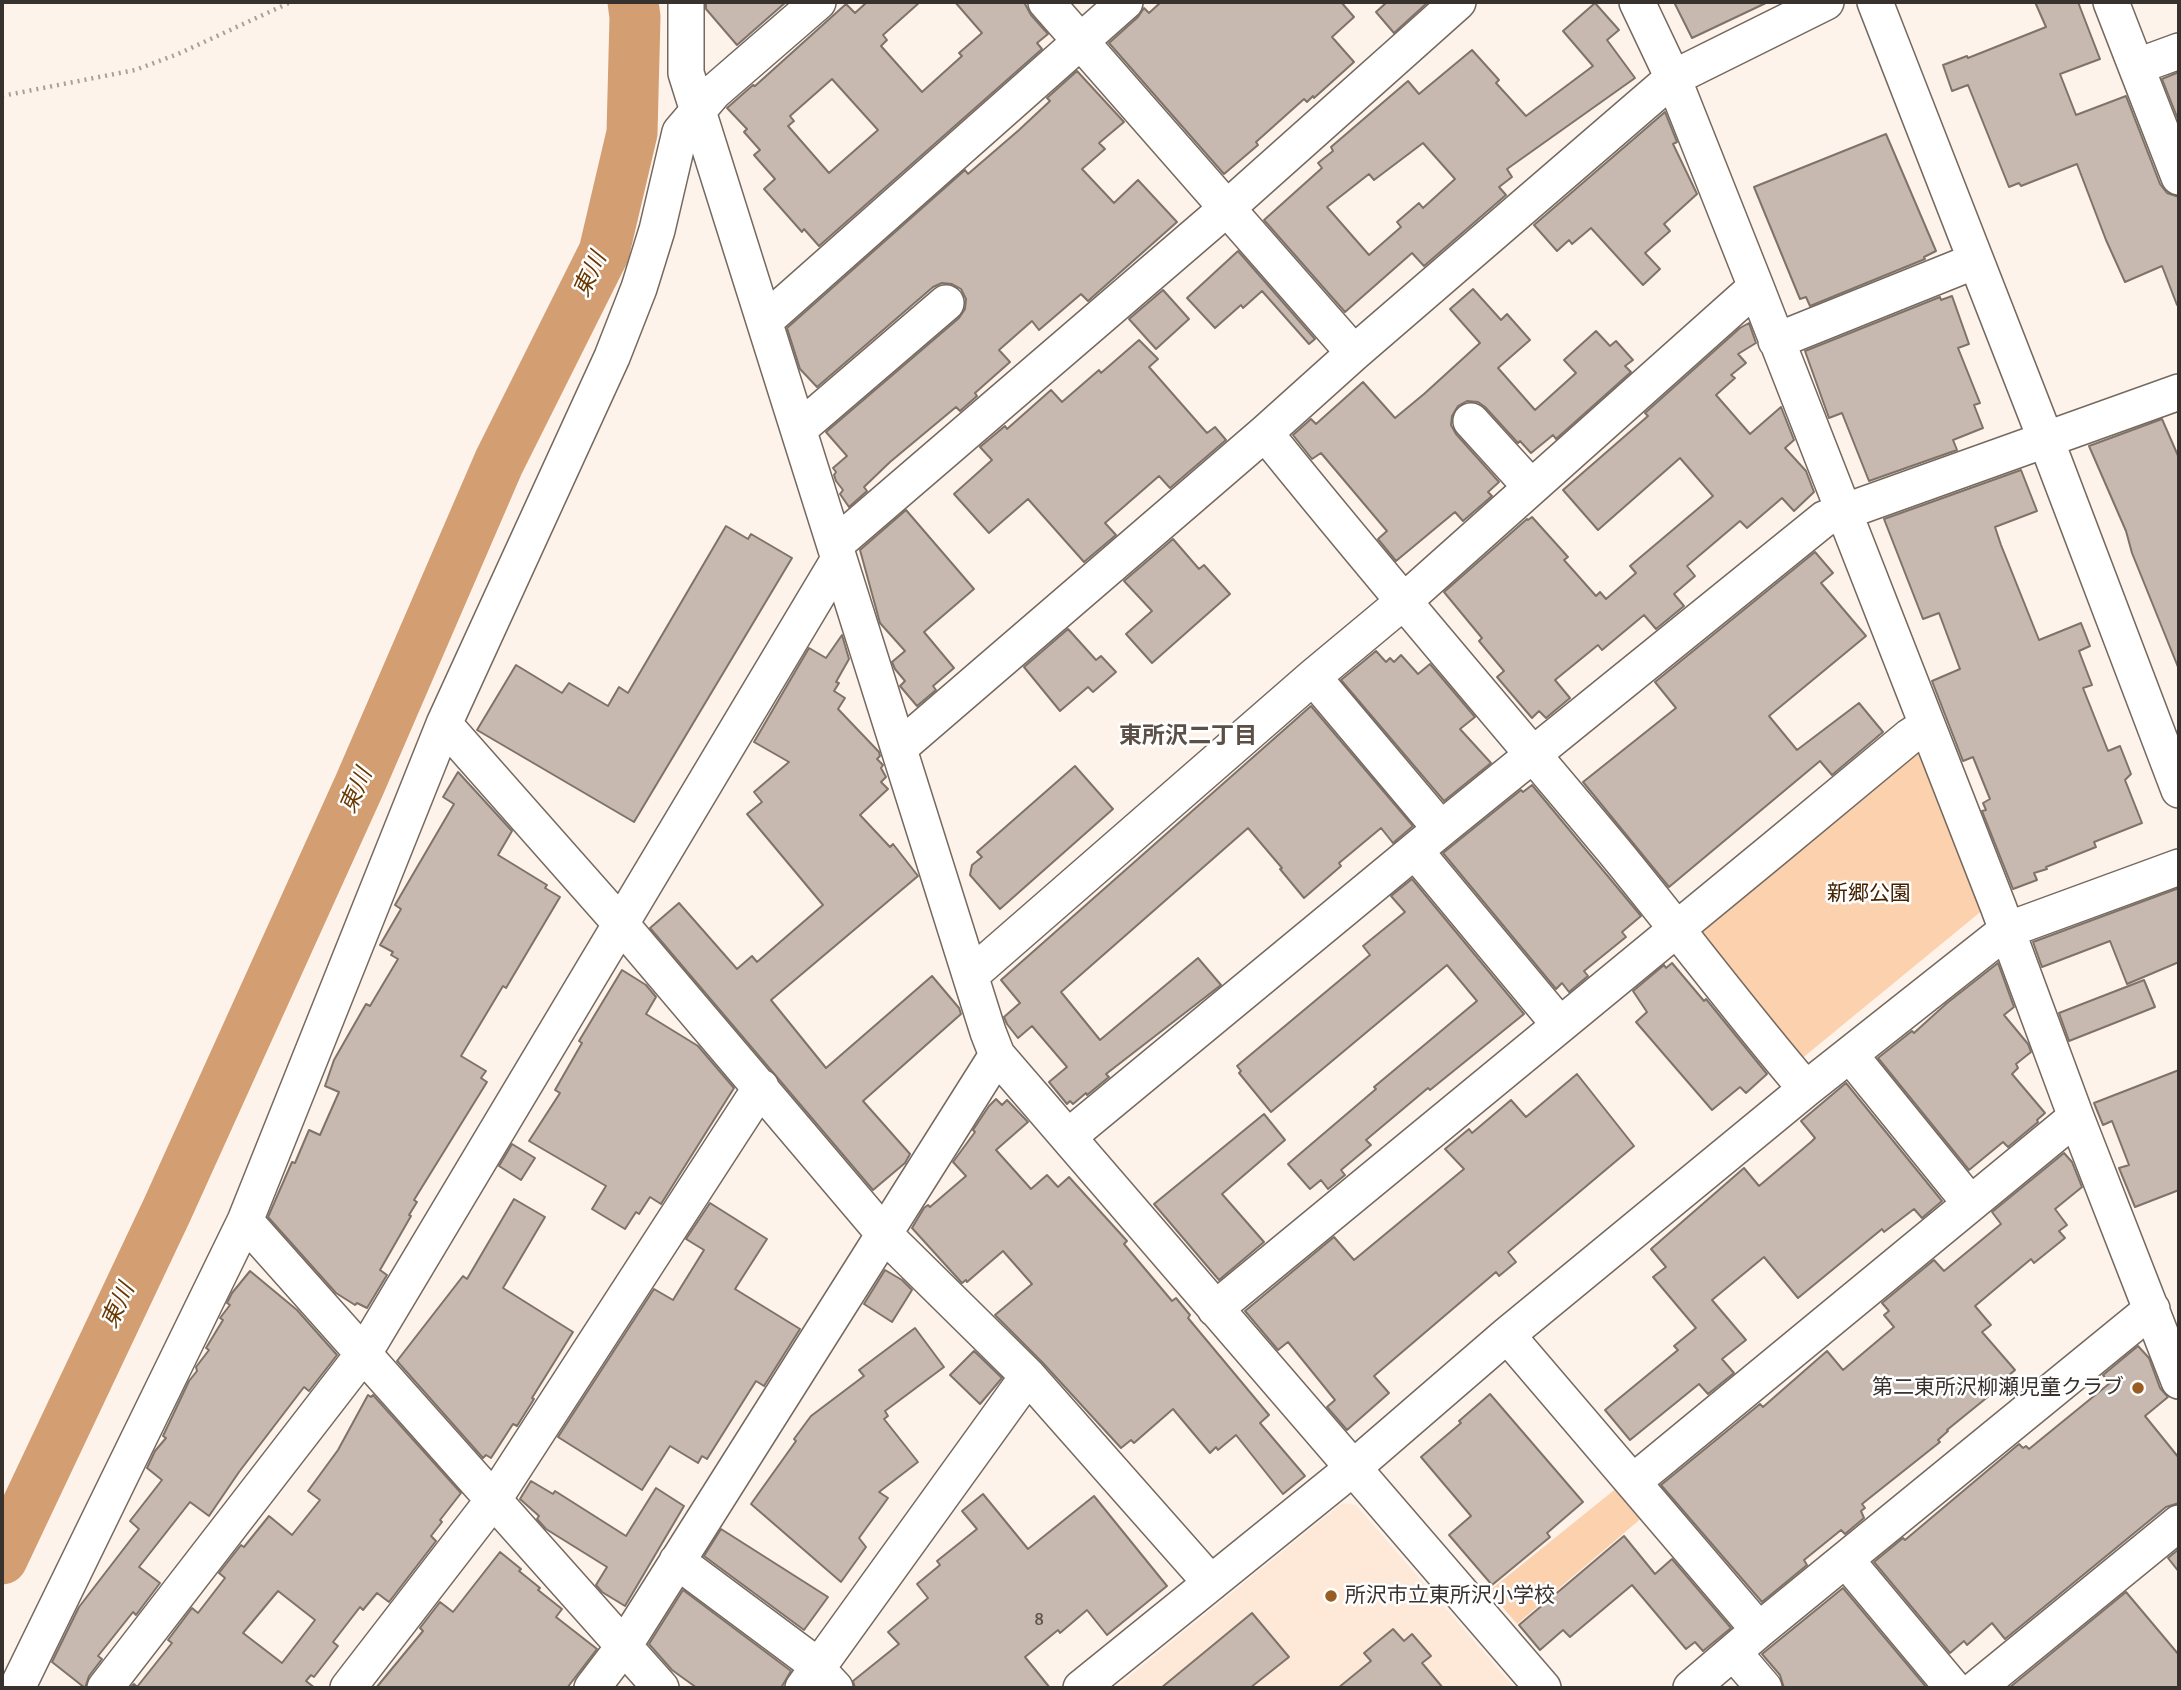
<!DOCTYPE html>
<html>
<head>
<meta charset="utf-8">
<style>
  body { margin:0 }
  #map { position:relative; width:2181px; height:1690px; overflow:hidden; background:#fef3ea; font-family:Signika,sans-serif }
  canvas { display:block }
  .frame { position:absolute; inset:0; border:4px solid #38322e; pointer-events:none }
</style>
</head>
<body>
<div id="map">
<canvas width="2181" height="1690"></canvas>
<div class="frame"></div>
</div>
<script>
const ctx = document.querySelector('canvas').getContext('2d');
ctx.lineJoin = 'round';
function fillPath(path, color) {
  ctx.fillStyle = color;
  ctx.fill(path, 'evenodd');
}
function trace(path, color, width, dash) {
  ctx.strokeStyle = color;
  ctx.lineWidth = width;
  ctx.lineCap = dash ? 'butt' : 'round';
  ctx.setLineDash(dash || []);
  ctx.stroke(path);
}
function write(font, color, halo, rows, align = 'center') {
  ctx.font = font + ' Signika,"Noto Sans JP",sans-serif';
  ctx.lineWidth = 5;
  ctx.setLineDash([]);
  ctx.textBaseline = 'middle';
  ctx.strokeStyle = halo;
  ctx.fillStyle = color;
  for (const [text, x, y, turn = 0] of rows) {
    ctx.save();
    ctx.translate(x, y);
    ctx.rotate((+turn || 0) * Math.PI / 180);
    ctx.textAlign = isNaN(turn) ? turn : align;
    if (halo) ctx.strokeText(text, 0, 0);
    ctx.fillText(text, 0, 0);
    ctx.restore();
  }
}
const built = new Path2D(`
  M 1342,1503 L 1356,1505 L 1515,1688 L 1115,1688 Z`);
const green = new Path2D(`
  M 1909,749 L 1921,751 L 1984,909 L 1800,1060 L 1694,930 Z
  M 1618,1487 L 1644,1516 L 1517,1624 L 1489,1591 Z`);
const river = new Path2D(`
  M 2,1559 L 167,1210 L 359,786 L 499,462 L 604,252 L 632,133 L 635,17 L 633,2`);
const building = new Path2D(`
  M 706,2 L 786,2 L 737,45 L 706,9 Z
  M 867,2 L 920,2 L 883,35 L 887,40 L 881,46 L 922,92 L 962,56 L 959,53 L 982,33 L 955,2 L 1024,2 L 1031,15 L 1048,34 L 1037,43 L 1042,49 L 819,246 L 804,229 L 802,232 L 764,189 L 775,179 L 754,155 L 760,150 L 744,132 L 747,129 L 727,108 L 753,85 L 755,86 L 846,4 L 855,13 ZM 832,79 L 878,130 L 829,173 L 788,126 L 794,121 L 790,116 Z
  M 1161,2 L 1341,2 L 1354,17 L 1332,37 L 1354,62 L 1314,98 L 1313,96 L 1307,102 L 1304,99 L 1256,142 L 1258,145 L 1224,174 L 1109,43 L 1138,17 L 1144,8 L 1149,13 Z
  M 1387,2 L 1428,2 L 1394,33 L 1376,12 Z
  M 1674,2 L 1768,2 L 1692,38 Z
  M 2035,2 L 2078,2 L 2100,59 L 2060,74 L 2076,115 L 2126,96 L 2160,184 L 2167,193 L 2179,197 L 2179,305 L 2177,305 L 2162,266 L 2125,282 L 2106,240 L 2077,164 L 2021,186 L 2019,183 L 2009,187 L 1968,85 L 1952,91 L 1943,65 L 1967,56 L 1968,58 L 2046,27 Z
  M 1595,3 L 1619,30 L 1607,40 L 1635,78 L 1507,169 L 1512,177 L 1499,187 L 1506,195 L 1424,266 L 1412,253 L 1345,312 L 1264,220 L 1322,168 L 1318,163 L 1333,151 L 1331,147 L 1408,81 L 1419,94 L 1472,50 L 1499,80 L 1496,83 L 1526,116 L 1593,66 L 1563,31 ZM 1423,143 L 1455,179 L 1423,208 L 1419,203 L 1397,222 L 1401,227 L 1369,255 L 1327,207 L 1369,174 L 1374,180 Z
  M 1077,71 L 1124,122 L 1099,143 L 1105,149 L 1082,169 L 1114,203 L 1138,180 L 1177,222 L 1088,301 L 1081,294 L 1039,330 L 1032,321 L 999,350 L 1010,362 L 975,393 L 977,396 L 960,411 L 956,407 L 890,462 L 864,487 L 867,491 L 849,507 L 840,494 L 843,490 L 836,481 L 834,475 L 836,472 L 833,468 L 847,456 L 826,432 L 959,318 L 965,309 L 966,299 L 961,289 L 952,284 L 942,283 L 933,287 L 817,387 L 800,369 L 787,328 L 965,170 L 968,174 L 1019,130 L 1050,101 L 1047,98 Z
  M 2179,72 L 2179,122 L 2162,79 Z
  M 1665,112 L 1677,142 L 1673,144 L 1697,194 L 1664,224 L 1670,231 L 1645,253 L 1660,269 L 1643,285 L 1591,228 L 1572,244 L 1569,240 L 1557,251 L 1534,225 Z
  M 1886,134 L 1936,251 L 1924,257 L 1925,259 L 1810,306 L 1806,297 L 1800,299 L 1754,187 Z
  M 1238,251 L 1315,339 L 1309,344 L 1262,291 L 1243,308 L 1241,305 L 1215,328 L 1187,298 Z
  M 1473,289 L 1501,320 L 1507,314 L 1530,340 L 1498,368 L 1535,410 L 1576,373 L 1564,360 L 1596,331 L 1610,346 L 1616,341 L 1633,360 L 1625,366 L 1631,372 L 1556,439 L 1553,435 L 1531,453 L 1520,441 L 1518,443 L 1485,407 L 1478,402 L 1467,401 L 1458,406 L 1452,416 L 1451,425 L 1456,434 L 1499,482 L 1488,492 L 1492,496 L 1463,521 L 1455,512 L 1396,561 L 1378,539 L 1387,531 L 1321,453 L 1312,459 L 1293,435 L 1311,419 L 1316,424 L 1363,382 L 1395,418 L 1424,394 L 1480,343 L 1450,309 Z
  M 1163,290 L 1189,319 L 1156,349 L 1129,319 Z
  M 1952,296 L 1969,344 L 1958,348 L 1980,403 L 1974,405 L 1983,428 L 1953,440 L 1957,450 L 1869,481 L 1842,413 L 1829,418 L 1805,351 L 1940,297 L 1941,300 Z
  M 1749,323 L 1756,343 L 1738,354 L 1746,363 L 1731,375 L 1735,378 L 1716,395 L 1750,434 L 1781,407 L 1794,440 L 1785,448 L 1806,471 L 1814,492 L 1794,511 L 1782,498 L 1747,528 L 1740,521 L 1687,566 L 1695,576 L 1674,594 L 1684,606 L 1656,629 L 1644,615 L 1602,650 L 1598,645 L 1555,680 L 1570,698 L 1546,718 L 1539,711 L 1532,718 L 1497,677 L 1504,671 L 1479,641 L 1482,638 L 1444,592 L 1527,519 L 1528,520 L 1532,517 L 1568,557 L 1564,560 L 1596,596 L 1600,592 L 1606,599 L 1636,573 L 1630,566 L 1713,496 L 1680,458 L 1598,530 L 1563,490 L 1648,416 L 1645,413 L 1740,328 Z
  M 1139,340 L 1158,359 L 1149,367 L 1207,433 L 1215,427 L 1226,440 L 1170,488 L 1159,476 L 1105,523 L 1116,535 L 1084,562 L 1028,499 L 989,533 L 954,494 L 992,460 L 980,447 L 1005,426 L 1007,429 L 1051,390 L 1062,402 L 1099,370 L 1101,373 Z
  M 2162,419 L 2179,458 L 2178,667 L 2132,553 L 2126,531 L 2089,446 Z
  M 2021,470 L 2037,511 L 1995,527 L 2001,545 L 2039,640 L 2081,623 L 2090,646 L 2079,651 L 2092,685 L 2083,688 L 2108,751 L 2120,746 L 2131,774 L 2125,780 L 2142,823 L 2094,842 L 2096,847 L 2046,867 L 2047,869 L 2034,873 L 2037,880 L 2013,889 L 1982,811 L 1986,810 L 1983,803 L 1990,799 L 1973,757 L 1963,761 L 1932,681 L 1960,669 L 1939,613 L 1923,619 L 1884,519 Z
  M 906,510 L 974,589 L 924,632 L 954,668 L 933,686 L 936,690 L 917,706 L 900,686 L 905,681 L 895,669 L 892,662 L 905,651 L 880,623 L 860,550 Z
  M 726,526 L 748,539 L 751,534 L 792,558 L 634,822 L 477,730 L 516,665 L 562,693 L 569,683 L 608,706 L 619,687 L 628,693 Z
  M 1173,539 L 1199,569 L 1204,565 L 1230,594 L 1152,663 L 1126,634 L 1152,611 L 1124,581 Z
  M 1815,552 L 1833,573 L 1821,583 L 1866,636 L 1769,716 L 1797,750 L 1859,703 L 1883,732 L 1832,775 L 1820,761 L 1669,887 L 1583,782 L 1676,708 L 1655,682 Z
  M 1068,629 L 1096,660 L 1101,656 L 1116,672 L 1093,692 L 1088,687 L 1060,711 L 1024,667 Z
  M 842,635 L 849,659 L 836,682 L 839,683 L 834,691 L 845,698 L 838,709 L 879,752 L 880,756 L 877,759 L 883,765 L 881,768 L 886,777 L 881,782 L 888,789 L 860,815 L 890,847 L 893,844 L 918,876 L 771,1000 L 826,1068 L 932,976 L 959,1008 L 961,1014 L 863,1101 L 910,1154 L 905,1163 L 873,1190 L 650,928 L 679,903 L 737,969 L 752,956 L 757,962 L 823,905 L 747,814 L 762,802 L 754,792 L 789,762 L 754,742 L 809,648 L 826,658 Z
  M 1376,651 L 1386,662 L 1390,658 L 1394,662 L 1401,655 L 1418,674 L 1430,664 L 1475,717 L 1460,729 L 1491,763 L 1444,801 L 1341,680 Z
  M 1311,706 L 1413,826 L 1393,843 L 1381,828 L 1339,863 L 1341,866 L 1304,898 L 1280,869 L 1282,868 L 1248,828 L 1061,992 L 1100,1040 L 1198,958 L 1221,985 L 1106,1074 L 1109,1077 L 1087,1095 L 1086,1093 L 1073,1104 L 1070,1101 L 1067,1104 L 1049,1082 L 1067,1067 L 1032,1026 L 1018,1038 L 1007,1024 L 1004,1017 L 1020,1003 L 1001,980 Z
  M 1075,766 L 1113,809 L 1000,909 L 970,875 L 972,865 L 982,857 L 977,852 Z
  M 458,772 L 512,831 L 498,855 L 547,885 L 545,888 L 560,897 L 506,988 L 503,986 L 461,1056 L 486,1071 L 481,1078 L 487,1082 L 414,1200 L 417,1202 L 409,1215 L 411,1216 L 380,1270 L 387,1275 L 367,1308 L 357,1303 L 355,1305 L 336,1293 L 268,1217 L 292,1162 L 295,1163 L 309,1130 L 320,1135 L 339,1092 L 325,1086 L 334,1060 L 366,1004 L 370,1006 L 398,959 L 391,955 L 393,952 L 380,945 L 401,909 L 395,905 L 454,804 L 443,797 Z
  M 1532,785 L 1641,916 L 1622,932 L 1626,937 L 1584,971 L 1588,976 L 1569,992 L 1562,983 L 1556,989 L 1443,853 L 1521,790 L 1523,792 Z
  M 1412,879 L 1524,1014 L 1430,1090 L 1428,1088 L 1366,1140 L 1371,1145 L 1341,1170 L 1345,1175 L 1328,1189 L 1321,1180 L 1310,1189 L 1288,1164 L 1376,1089 L 1374,1087 L 1477,1001 L 1447,965 L 1271,1112 L 1239,1073 L 1241,1071 L 1237,1066 L 1370,955 L 1363,946 L 1405,912 L 1391,896 Z
  M 2179,888 L 2179,962 L 2127,984 L 2110,941 L 2042,967 L 2033,942 Z
  M 1672,963 L 1704,1001 L 1706,999 L 1767,1074 L 1746,1093 L 1740,1087 L 1712,1110 L 1636,1022 L 1647,1012 L 1633,991 L 1664,965 L 1666,968 Z
  M 1998,963 L 2014,1007 L 2004,1015 L 2028,1044 L 2031,1052 L 2016,1064 L 2018,1068 L 2012,1074 L 2045,1113 L 2037,1120 L 2038,1122 L 2008,1147 L 2003,1142 L 1969,1170 L 1878,1058 L 1912,1031 L 1914,1033 L 1947,1003 Z
  M 622,970 L 646,985 L 656,997 L 646,1014 L 698,1046 L 734,1088 L 661,1204 L 650,1197 L 639,1214 L 636,1212 L 625,1229 L 592,1209 L 606,1186 L 529,1141 L 560,1093 L 555,1090 L 582,1043 L 579,1041 Z
  M 2144,980 L 2155,1007 L 2069,1041 L 2059,1013 Z
  M 2179,1070 L 2179,1190 L 2135,1207 L 2119,1168 L 2129,1165 L 2112,1121 L 2103,1125 L 2094,1103 Z
  M 1577,1074 L 1634,1146 L 1508,1252 L 1516,1262 L 1499,1276 L 1496,1272 L 1374,1376 L 1389,1393 L 1347,1430 L 1327,1407 L 1335,1400 L 1288,1342 L 1278,1350 L 1245,1311 L 1334,1237 L 1354,1260 L 1464,1169 L 1445,1149 L 1469,1129 L 1472,1133 L 1511,1100 L 1526,1117 Z
  M 1846,1083 L 1942,1201 L 1922,1218 L 1914,1209 L 1884,1232 L 1882,1229 L 1798,1298 L 1764,1257 L 1712,1300 L 1746,1340 L 1722,1359 L 1734,1373 L 1708,1394 L 1699,1384 L 1630,1440 L 1605,1410 L 1678,1350 L 1674,1346 L 1696,1328 L 1653,1277 L 1666,1267 L 1651,1249 L 1744,1168 L 1759,1186 L 1811,1142 L 1815,1138 L 1801,1121 Z
  M 996,1099 L 1002,1105 L 1007,1100 L 1028,1122 L 996,1150 L 1031,1189 L 1047,1175 L 1058,1187 L 1069,1177 L 1127,1241 L 1124,1244 L 1172,1301 L 1176,1298 L 1190,1315 L 1188,1318 L 1269,1415 L 1260,1423 L 1305,1476 L 1283,1494 L 1236,1435 L 1218,1450 L 1216,1447 L 1210,1453 L 1173,1409 L 1134,1443 L 1131,1440 L 1121,1448 L 1042,1362 L 995,1315 L 1032,1284 L 1003,1251 L 967,1282 L 966,1280 L 962,1283 L 912,1228 L 924,1208 L 928,1205 L 930,1207 L 966,1176 L 953,1162 L 975,1132 L 973,1130 L 989,1106 Z
  M 1264,1114 L 1285,1140 L 1222,1194 L 1264,1242 L 1219,1280 L 1154,1204 Z
  M 512,1144 L 535,1158 L 521,1180 L 499,1166 Z
  M 2064,1153 L 2072,1162 L 2082,1187 L 2055,1209 L 2067,1225 L 2059,1231 L 2065,1238 L 2034,1263 L 2031,1259 L 1975,1306 L 1991,1325 L 1982,1332 L 2015,1370 L 1993,1389 L 1995,1391 L 1947,1430 L 1948,1431 L 1938,1440 L 1940,1442 L 1862,1504 L 1865,1508 L 1861,1511 L 1864,1518 L 1845,1534 L 1841,1530 L 1804,1560 L 1807,1565 L 1762,1602 L 1661,1485 L 1760,1404 L 1763,1407 L 1827,1351 L 1843,1370 L 1894,1327 L 1884,1315 L 1889,1311 L 1882,1303 L 1934,1260 L 1944,1271 L 2001,1224 L 1992,1212 Z
  M 514,1199 L 545,1217 L 503,1288 L 573,1332 L 532,1398 L 534,1399 L 517,1426 L 513,1424 L 491,1458 L 486,1455 L 483,1458 L 397,1361 L 463,1276 L 467,1279 Z
  M 710,1203 L 767,1239 L 735,1289 L 800,1329 L 764,1386 L 756,1381 L 707,1459 L 702,1456 L 698,1463 L 670,1446 L 642,1490 L 558,1437 L 654,1289 L 673,1300 L 704,1250 L 686,1239 Z
  M 885,1270 L 902,1280 L 912,1290 L 892,1322 L 864,1304 Z
  M 250,1271 L 297,1310 L 337,1355 L 309,1391 L 304,1387 L 239,1472 L 209,1516 L 190,1502 L 139,1567 L 160,1583 L 136,1615 L 133,1612 L 98,1656 L 102,1659 L 89,1676 L 85,1688 L 52,1662 L 79,1607 L 139,1529 L 130,1521 L 162,1480 L 147,1468 L 155,1451 L 166,1438 L 163,1436 L 189,1381 L 197,1371 L 196,1367 L 209,1350 L 206,1348 L 223,1320 L 220,1318 L 230,1305 L 227,1303 L 232,1293 Z
  M 915,1328 L 944,1367 L 885,1411 L 888,1416 L 884,1419 L 918,1462 L 879,1492 L 888,1498 L 859,1538 L 866,1547 L 841,1582 L 751,1504 L 796,1441 L 794,1439 L 811,1416 L 864,1376 L 859,1370 Z
  M 2138,1346 L 2149,1358 L 2160,1388 L 2168,1397 L 2145,1416 L 2179,1458 L 2179,1503 L 2166,1507 L 2005,1639 L 1992,1623 L 1967,1645 L 1964,1641 L 1950,1653 L 1874,1562 L 1903,1538 L 1905,1540 L 2019,1444 L 2023,1448 L 2026,1446 L 2029,1449 L 2110,1383 L 2103,1375 Z
  M 974,1351 L 1002,1378 L 980,1404 L 950,1375 Z
  M 1490,1394 L 1583,1502 L 1547,1533 L 1550,1537 L 1492,1585 L 1449,1535 L 1471,1516 L 1421,1457 L 1461,1423 L 1459,1421 Z
  M 368,1395 L 371,1397 L 373,1395 L 461,1493 L 440,1520 L 442,1522 L 431,1536 L 436,1541 L 389,1602 L 377,1593 L 363,1610 L 360,1607 L 333,1642 L 338,1646 L 314,1677 L 311,1675 L 306,1681 L 315,1688 L 130,1688 L 134,1684 L 137,1687 L 172,1643 L 168,1640 L 192,1608 L 198,1613 L 225,1578 L 219,1573 L 241,1545 L 244,1547 L 269,1516 L 292,1535 L 320,1500 L 308,1491 L 338,1450 ZM 278,1591 L 315,1620 L 282,1663 L 243,1633 Z
  M 531,1481 L 553,1494 L 555,1491 L 626,1536 L 656,1488 L 684,1506 L 625,1606 L 602,1592 L 596,1585 L 607,1567 L 546,1529 L 537,1519 L 539,1516 L 520,1499 Z
  M 983,1494 L 1028,1549 L 1094,1496 L 1167,1586 L 1107,1635 L 1087,1610 L 1060,1633 L 1058,1630 L 1025,1657 L 1050,1688 L 855,1688 L 853,1681 L 899,1644 L 888,1632 L 928,1598 L 917,1584 L 940,1565 L 937,1561 L 977,1529 L 962,1511 Z
  M 721,1529 L 828,1597 L 804,1630 L 704,1556 Z
  M 1624,1536 L 1655,1574 L 1672,1559 L 1731,1628 L 1703,1651 L 1695,1642 L 1686,1649 L 1632,1585 L 1570,1637 L 1563,1630 L 1540,1650 L 1519,1625 Z
  M 2179,1549 L 2179,1572 L 2168,1558 Z
  M 500,1552 L 521,1569 L 519,1571 L 540,1588 L 538,1590 L 562,1609 L 556,1617 L 597,1649 L 567,1688 L 376,1688 L 423,1631 L 420,1628 L 440,1602 L 453,1612 Z
  M 1843,1588 L 1927,1688 L 1784,1688 L 1780,1675 L 1762,1654 Z
  M 683,1590 L 791,1671 L 781,1688 L 697,1688 L 672,1670 L 649,1644 Z
  M 2126,1592 L 2179,1655 L 2179,1688 L 2009,1688 Z
  M 1252,1613 L 1289,1657 L 1250,1688 L 1161,1688 Z
  M 1393,1629 L 1404,1641 L 1412,1634 L 1431,1656 L 1422,1663 L 1443,1688 L 1338,1688 L 1371,1661 L 1364,1653 Z`);
const path = new Path2D(`
  M 2,96 L 135,70 L 178,54 L 291,2`);
const minor = new Path2D(`
  M 686,2 L 686,73 L 988,1032 L 997,1055 L 1543,1688
  M 1046,2 L 1354,353
  M 1637,2 L 1673,78 L 1756,287 L 1998,906 L 2076,1117 L 2179,1381
  M 1875,2 L 2046,440 L 2179,790
  M 2111,2 L 2179,177
  M 2138,66 L 2179,51
  M 766,320 L 1125,2
  M 1776,341 L 1975,261
  M 1471,421 L 1531,487
  M 799,429 L 946,303
  M 1265,433 C 1379,575 1498,712 1614,851 C 1679,930 1740,1012 1806,1089
  M 835,545 L 1226,209 L 1458,2
  M 1313,677 L 1441,829
  M 444,724 L 620,923 L 884,1234 L 1028,1376 L 1211,1583
  M 899,748 L 1265,433 L 1354,353 L 1673,78 L 1826,2
  M 1415,851 L 1559,1024
  M 971,975 L 1313,677 L 1403,602 L 1756,287
  M 1850,1055 L 1970,1203
  M 1068,1137 L 1441,829 L 1824,519 L 2179,392
  M 245,1221 L 661,1688
  M 1215,1309 C 1446,1117 1679,929 1909,737 L 1926,726
  M 1507,1335 L 1759,1630
  M 1633,1482 L 2076,1117
  M 1846,1560 L 1953,1688
  M 677,1561 L 806,1657 L 835,1688
  M 1734,1653 L 1764,1688
  M 17,1688 L 245,1221 L 444,724 L 612,357 L 639,288 L 657,230 L 680,132 L 714,92 L 818,2
  M 105,1688 L 364,1353 L 839,559
  M 348,1688 L 494,1499 L 761,1087
  M 592,1688 L 624,1646 L 997,1055
  M 803,1688 L 1028,1376
  M 1081,1688 L 1353,1468 L 1507,1335 L 1806,1089 L 2007,930 L 2179,867
  M 1691,1688 L 1759,1630 L 2152,1309
  M 1977,1688 L 2179,1523`);
const markers = [
  [2138,1388,7,"#9a5d21"],
  [1331,1596,7,"#9a5d21"]
];
const numberNames = [
  ["8",1039,1620]
];
const parkNames = [
  ["新郷公園",1869,894]
];
const poiNames = [
  ["第二東所沢柳瀬児童クラブ",2124,1388],
  ["所沢市立東所沢小学校",1345,1596,"left"]
];
const waterNames = [
  ["東川",591,275,-65],
  ["東川",357,791,-66],
  ["東川",119,1306,-65]
];
const neighbourhoodNames = [
  ["東所沢二丁目",1188,737]
];
fillPath(built, '#fee9d9');
fillPath(green, '#fcd1ae');
trace(river, '#d39e72', 51);
fillPath(building, '#c7b9af');
trace(building, '#7f7369', 2);
trace(minor, '#75695f', 38);
trace(path, '#a8a099', 4.5, [2, 5]);
trace(minor, '#fff', 35);
for (const [x, y, r, color] of markers) {
  const dot = new Path2D();
  dot.arc(x, y, r, 0, 2 * Math.PI);
  ctx.fillStyle = color;
  ctx.fill(dot);
  trace(dot, '#fff', 2.5);
}
write('18px', '#5c544e', null, numberNames);
write('21px', '#420', '#fff', parkNames);
write('21px', '#38322e', '#fff', poiNames, 'right');
write('italic 23px', '#693800', '#fff', waterNames);
write('bold 23px', '#5b4f46', '#fff', neighbourhoodNames);
</script>
</body>
</html>
